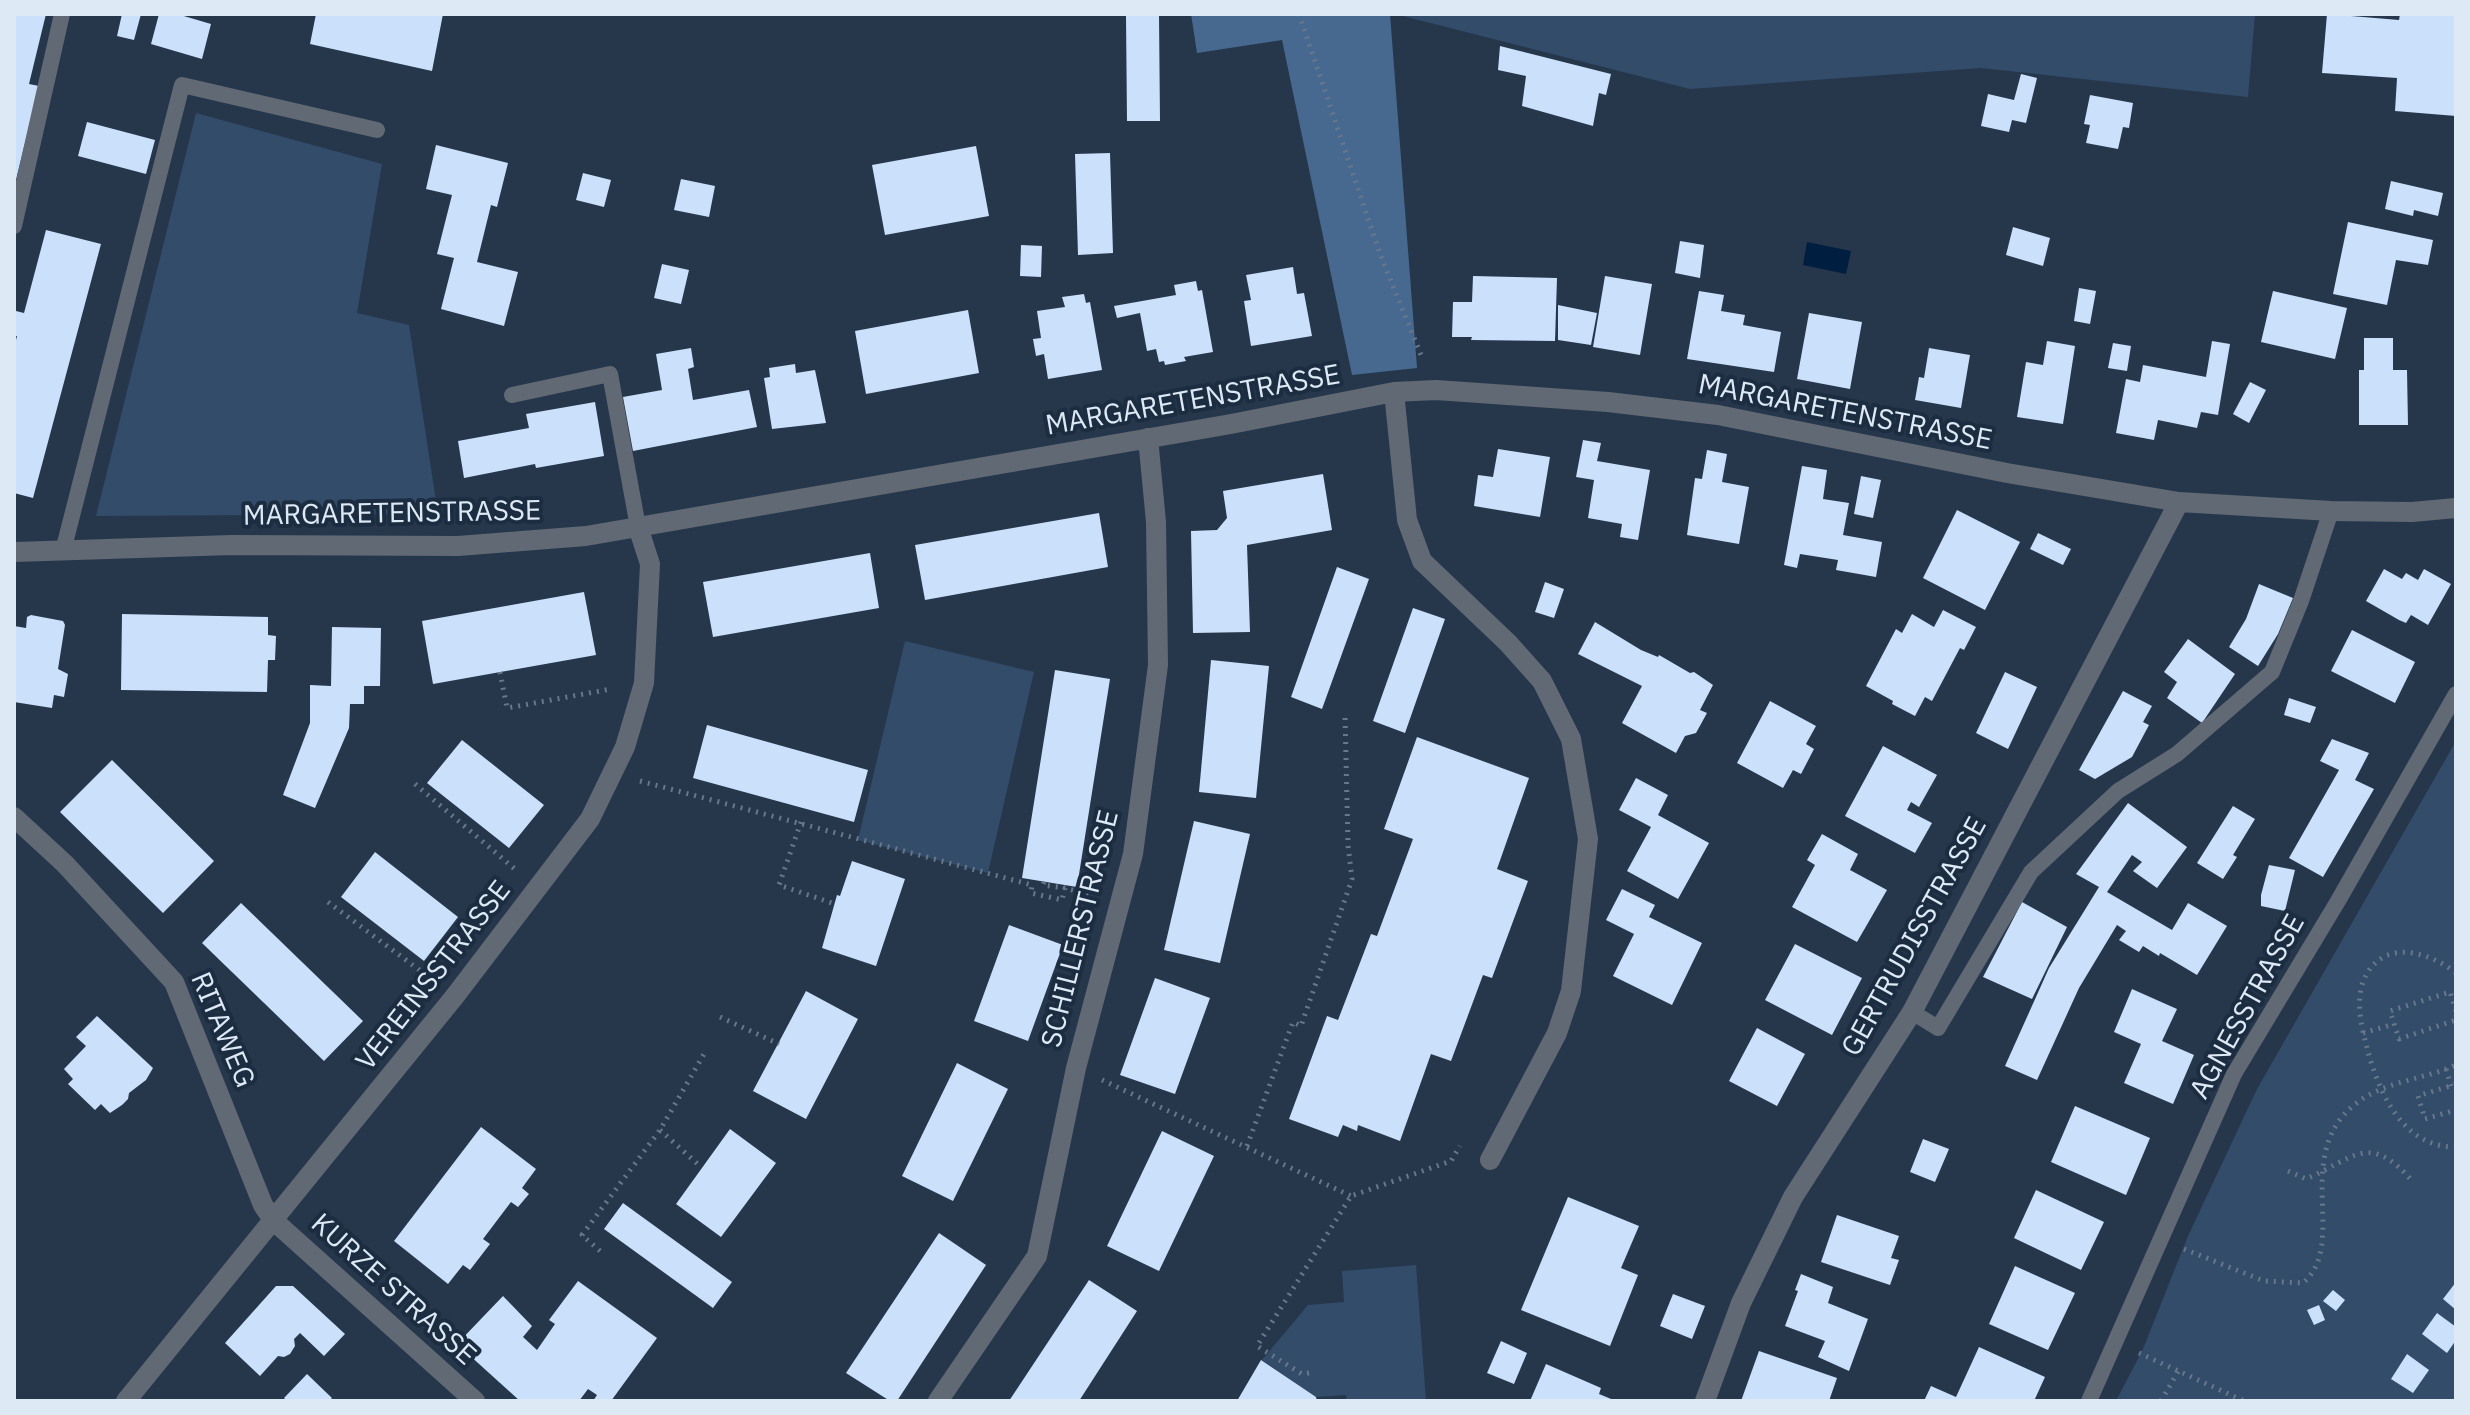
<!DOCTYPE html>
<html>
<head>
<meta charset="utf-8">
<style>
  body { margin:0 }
  #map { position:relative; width:2470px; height:1415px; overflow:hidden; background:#26374c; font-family:"IBM Plex Sans",sans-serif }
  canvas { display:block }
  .frame { position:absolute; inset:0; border:16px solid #dee9f6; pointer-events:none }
</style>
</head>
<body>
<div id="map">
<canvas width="2470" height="1415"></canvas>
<div class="frame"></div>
</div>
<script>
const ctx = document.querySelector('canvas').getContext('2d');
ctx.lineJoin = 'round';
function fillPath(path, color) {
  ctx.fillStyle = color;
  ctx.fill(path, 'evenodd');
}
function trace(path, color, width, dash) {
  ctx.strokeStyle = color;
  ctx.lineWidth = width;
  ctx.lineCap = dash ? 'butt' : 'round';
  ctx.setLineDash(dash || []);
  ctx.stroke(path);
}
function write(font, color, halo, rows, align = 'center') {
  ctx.font = font + ' "IBM Plex Sans",sans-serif';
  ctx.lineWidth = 8;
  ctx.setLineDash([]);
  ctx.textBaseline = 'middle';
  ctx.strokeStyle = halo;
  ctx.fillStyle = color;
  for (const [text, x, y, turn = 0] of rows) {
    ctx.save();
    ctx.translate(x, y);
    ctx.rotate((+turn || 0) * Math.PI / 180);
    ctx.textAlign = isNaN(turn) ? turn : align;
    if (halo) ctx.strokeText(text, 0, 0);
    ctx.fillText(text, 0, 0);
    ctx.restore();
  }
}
const green = new Path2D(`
  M 1395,14 L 2255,14 L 2248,97 L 1981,68 L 1690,89 Z
  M 196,113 L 382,164 L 357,313 L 409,325 L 438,514 L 96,516 Z
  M 905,641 L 1034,672 L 988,873 L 858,840 Z
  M 2456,741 L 2456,1401 L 2116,1401 L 2143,1349 L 2188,1236 L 2257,1089 Z
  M 1416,1265 L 1426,1401 L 1347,1401 L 1346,1395 L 1316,1397 L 1262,1360 L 1308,1305 L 1344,1302 L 1342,1271 Z`);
const forest = new Path2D(`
  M 1191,14 L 1390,14 L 1417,368 L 1352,375 L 1282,40 L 1197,53 Z`);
const water = new Path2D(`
  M 1807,242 L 1851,251 L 1846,274 L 1803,265 Z`);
const building = new Path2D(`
  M 14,14 L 46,14 L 29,84 L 39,86 L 15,184 Z
  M 122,14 L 141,14 L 134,40 L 117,36 Z
  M 159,14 L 177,14 L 211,24 L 202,59 L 151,44 Z
  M 316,14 L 443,14 L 432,71 L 310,44 Z
  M 2327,14 L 2399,20 L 2400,14 L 2456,14 L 2456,116 L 2395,111 L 2397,78 L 2322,73 Z
  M 1159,15 L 1160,121 L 1127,121 L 1126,16 Z
  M 1500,46 L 1611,74 L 1606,95 L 1599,93 L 1593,126 L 1522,106 L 1526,76 L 1498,70 Z
  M 2021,74 L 2037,78 L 2026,123 L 2012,120 L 2009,132 L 1981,126 L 1988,94 L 2014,100 Z
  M 2090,95 L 2133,103 L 2129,128 L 2123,127 L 2118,149 L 2086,143 L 2090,125 L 2084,124 Z
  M 87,122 L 155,140 L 146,174 L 78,156 Z
  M 436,145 L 508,163 L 497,207 L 491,205 L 477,262 L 518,272 L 504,326 L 441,309 L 454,258 L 437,254 L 452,195 L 426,189 Z
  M 976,146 L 989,216 L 885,235 L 872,165 Z
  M 1110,153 L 1113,253 L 1078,255 L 1075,154 Z
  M 583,173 L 611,180 L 604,207 L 576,200 Z
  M 681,179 L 715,186 L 709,217 L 674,210 Z
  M 2391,181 L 2443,193 L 2438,216 L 2414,210 L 2413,216 L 2385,209 Z
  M 2348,222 L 2433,240 L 2428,265 L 2396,260 L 2387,305 L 2333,294 Z
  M 2013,227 L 2050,238 L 2043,266 L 2006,255 Z
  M 46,230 L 101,244 L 33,498 L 14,493 L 14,348 L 17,336 L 14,336 L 14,319 L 16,311 L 24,313 Z
  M 1680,241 L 1704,245 L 1700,278 L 1675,273 Z
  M 1021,245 L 1042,246 L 1041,277 L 1020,276 Z
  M 662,264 L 689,270 L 681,304 L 654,298 Z
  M 1293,267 L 1297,294 L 1304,293 L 1312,336 L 1251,346 L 1244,301 L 1251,300 L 1246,275 Z
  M 1473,276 L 1557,278 L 1555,341 L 1471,340 L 1472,337 L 1452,337 L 1453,302 L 1472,302 Z
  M 1605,276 L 1652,284 L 1640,355 L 1593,347 Z
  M 1196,281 L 1198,291 L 1202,290 L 1213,352 L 1184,357 L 1186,361 L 1165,365 L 1164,361 L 1159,362 L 1156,349 L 1147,351 L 1140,313 L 1117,318 L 1114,306 L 1176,295 L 1174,285 Z
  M 2079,288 L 2096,291 L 2090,324 L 2074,321 Z
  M 1699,291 L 1724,295 L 1721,311 L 1745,315 L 1743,325 L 1781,332 L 1774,372 L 1687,359 Z
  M 2273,291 L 2347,308 L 2335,359 L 2261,342 Z
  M 1084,294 L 1086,303 L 1090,302 L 1102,370 L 1048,379 L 1044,354 L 1036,356 L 1033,339 L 1041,338 L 1037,311 L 1065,307 L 1062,297 Z
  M 1558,305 L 1597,313 L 1591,345 L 1558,340 Z
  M 968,310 L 979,373 L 866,394 L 855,331 Z
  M 1809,313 L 1862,322 L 1850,389 L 1797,379 Z
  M 2364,338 L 2393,338 L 2393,370 L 2407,370 L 2408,425 L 2359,425 L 2359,370 L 2364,370 Z
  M 2047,341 L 2075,346 L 2063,424 L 2017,417 L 2026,362 L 2043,365 Z
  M 2212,341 L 2230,344 L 2218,415 L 2201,412 L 2197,428 L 2158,420 L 2154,440 L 2116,433 L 2126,379 L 2140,382 L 2143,365 L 2206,377 Z
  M 2113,343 L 2131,346 L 2127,371 L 2108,368 Z
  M 691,348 L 694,367 L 688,369 L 693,400 L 749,390 L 757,427 L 633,451 L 623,397 L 662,390 L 656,354 Z
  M 1929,348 L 1970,355 L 1961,408 L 1915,400 L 1919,377 L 1924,378 Z
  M 795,364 L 796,373 L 815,370 L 826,423 L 772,429 L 764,378 L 770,377 L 769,368 Z
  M 2250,382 L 2266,390 L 2249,423 L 2233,414 Z
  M 595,402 L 604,456 L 536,468 L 535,464 L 464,478 L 458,441 L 529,428 L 526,414 Z
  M 1583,440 L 1601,443 L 1597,461 L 1650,470 L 1638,540 L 1620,537 L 1622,524 L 1588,518 L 1594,480 L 1576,477 Z
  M 1498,449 L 1550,457 L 1540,517 L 1474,506 L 1478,475 L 1493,477 Z
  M 1707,450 L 1727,454 L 1722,482 L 1749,487 L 1739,544 L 1687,535 L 1695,478 L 1702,479 Z
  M 1802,466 L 1827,470 L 1823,499 L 1849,503 L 1843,535 L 1882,542 L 1876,577 L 1836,570 L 1838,560 L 1800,554 L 1797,568 L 1784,565 Z
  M 1323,474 L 1332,530 L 1247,545 L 1250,632 L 1193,633 L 1191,531 L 1217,530 L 1227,518 L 1223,491 Z
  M 1861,476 L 1881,480 L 1873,518 L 1854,514 Z
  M 1957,510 L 2020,542 L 1985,610 L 1923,578 Z
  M 1099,513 L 1108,567 L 925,600 L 915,545 Z
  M 2038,533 L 2071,549 L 2063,565 L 2030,549 Z
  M 870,553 L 879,608 L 713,637 L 703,582 Z
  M 1337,567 L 1369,579 L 1322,709 L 1291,697 Z
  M 2384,569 L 2402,579 L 2406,573 L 2418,580 L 2424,569 L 2451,584 L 2428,625 L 2411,615 L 2406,623 L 2399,620 L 2366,601 Z
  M 1545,582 L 1564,589 L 1554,618 L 1535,612 Z
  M 2259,584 L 2293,598 L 2278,634 L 2258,666 L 2229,647 L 2246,619 Z
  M 584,592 L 596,655 L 433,684 L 422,621 Z
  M 1413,608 L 1445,619 L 1405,733 L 1373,721 Z
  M 1943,610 L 1976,627 L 1964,650 L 1960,648 L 1932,701 L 1925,697 L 1915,716 L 1892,704 L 1893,701 L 1866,686 L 1896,629 L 1902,633 L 1912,614 L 1934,627 Z
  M 122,614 L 268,617 L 268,635 L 276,636 L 275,660 L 268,660 L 267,692 L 121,690 Z
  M 31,615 L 63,621 L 65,625 L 58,669 L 68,674 L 64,697 L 54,695 L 52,708 L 14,702 L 14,626 L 26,628 L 27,617 Z
  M 1595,622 L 1641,650 L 1658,657 L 1659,655 L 1690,673 L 1694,672 L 1713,685 L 1700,710 L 1707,713 L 1696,733 L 1685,736 L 1676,753 L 1622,723 L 1642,686 L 1578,654 Z
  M 332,627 L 381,628 L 380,686 L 364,686 L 364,704 L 350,704 L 349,728 L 315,808 L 283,795 L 310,723 L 310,685 L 331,686 Z
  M 2352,630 L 2415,662 L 2395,703 L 2331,671 Z
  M 2188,639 L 2235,674 L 2202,723 L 2167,698 L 2177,682 L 2164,672 Z
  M 1211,660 L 1269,666 L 1256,798 L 1199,792 Z
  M 1055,670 L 1110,679 L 1077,887 L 1022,878 Z
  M 2005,672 L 2037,687 L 2008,749 L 1976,733 Z
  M 2123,691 L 2152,706 L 2143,722 L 2149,725 L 2132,757 L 2095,779 L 2079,770 Z
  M 2289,698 L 2316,707 L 2310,723 L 2284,715 Z
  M 1770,701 L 1816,726 L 1806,744 L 1814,749 L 1801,774 L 1793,770 L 1783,788 L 1737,763 Z
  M 707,725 L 868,770 L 854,822 L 693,778 Z
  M 1417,737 L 1529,778 L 1497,869 L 1528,881 L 1492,978 L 1483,975 L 1451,1061 L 1431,1054 L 1400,1141 L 1358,1125 L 1357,1131 L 1343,1125 L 1338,1137 L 1289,1119 L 1327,1016 L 1338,1020 L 1371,934 L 1377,936 L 1413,839 L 1384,829 Z
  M 2332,739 L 2369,753 L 2355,780 L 2374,789 L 2323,877 L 2289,858 L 2339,770 L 2320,761 Z
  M 462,740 L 544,805 L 509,848 L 427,783 Z
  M 1883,746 L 1937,775 L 1919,807 L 1911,802 L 1907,810 L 1932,823 L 1915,853 L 1845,816 Z
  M 112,760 L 214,861 L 163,913 L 60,812 Z
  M 1636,778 L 1668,795 L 1658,815 L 1709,843 L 1678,899 L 1627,871 L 1651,827 L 1619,810 Z
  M 2128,803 L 2187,847 L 2157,888 L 2133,871 L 2142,862 L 2132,855 L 2107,892 L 2172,930 L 2188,903 L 2227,926 L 2197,975 L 2160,953 L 2159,956 L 2143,946 L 2139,952 L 2119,940 L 2126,931 L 2117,925 L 2079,988 L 2037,1080 L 2005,1066 L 2049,968 L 2099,887 L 2076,874 Z
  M 2233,806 L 2255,819 L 2233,855 L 2237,857 L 2223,879 L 2197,863 Z
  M 1194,821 L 1250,834 L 1220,963 L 1164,950 Z
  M 1822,834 L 1858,854 L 1850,870 L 1887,890 L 1857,942 L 1792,907 L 1815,865 L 1807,860 Z
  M 375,852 L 458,917 L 424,961 L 341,897 Z
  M 852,861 L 905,879 L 876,966 L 822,948 L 837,895 L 840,896 Z
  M 2269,865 L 2295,870 L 2285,911 L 2261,906 L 2261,895 Z
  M 1622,889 L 1655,905 L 1649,917 L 1702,943 L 1672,1005 L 1613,976 L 1634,934 L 1606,920 Z
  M 2022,902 L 2067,927 L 2032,999 L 1983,977 Z
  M 241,903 L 363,1021 L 324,1061 L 202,943 Z
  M 1009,925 L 1063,945 L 1028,1041 L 974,1021 Z
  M 1795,944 L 1862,978 L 1832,1035 L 1765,1000 Z
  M 1155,978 L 1210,998 L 1175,1094 L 1120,1075 Z
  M 2132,989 L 2177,1009 L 2162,1041 L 2194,1055 L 2173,1104 L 2124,1083 L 2141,1044 L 2114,1032 Z
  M 806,991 L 858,1019 L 806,1119 L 753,1091 Z
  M 97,1016 L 153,1068 L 146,1080 L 129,1093 L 128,1099 L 122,1105 L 110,1113 L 101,1104 L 95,1110 L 68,1084 L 73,1079 L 64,1069 L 86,1046 L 76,1037 Z
  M 1757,1028 L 1805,1054 L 1777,1106 L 1729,1081 Z
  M 957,1063 L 1008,1089 L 953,1201 L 902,1176 Z
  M 2075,1106 L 2150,1138 L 2126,1195 L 2051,1162 Z
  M 481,1127 L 536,1169 L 522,1188 L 529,1194 L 518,1207 L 511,1202 L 483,1239 L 490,1244 L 470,1270 L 463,1265 L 448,1284 L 394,1241 Z
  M 730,1129 L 776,1163 L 721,1237 L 676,1204 Z
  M 1162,1131 L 1214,1156 L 1159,1271 L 1107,1246 Z
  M 1923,1139 L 1949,1149 L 1935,1182 L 1910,1172 Z
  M 2036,1190 L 2104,1222 L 2081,1270 L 2014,1238 Z
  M 1568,1197 L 1639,1226 L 1621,1268 L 1638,1275 L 1610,1346 L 1521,1310 Z
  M 623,1203 L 732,1282 L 713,1308 L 604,1229 Z
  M 1837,1215 L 1899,1236 L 1891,1258 L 1899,1260 L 1890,1285 L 1821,1262 Z
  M 939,1233 L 986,1265 L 897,1401 L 890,1401 L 846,1373 Z
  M 2015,1266 L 2075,1293 L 2048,1350 L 1989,1324 Z
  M 1801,1274 L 1833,1287 L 1828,1303 L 1868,1319 L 1849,1371 L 1818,1357 L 1825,1341 L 1785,1326 L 1798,1291 L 1795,1290 Z
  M 1089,1280 L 1137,1311 L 1079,1401 L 1009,1401 Z
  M 578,1281 L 657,1338 L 611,1401 L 593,1401 L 597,1395 L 588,1389 L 579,1401 L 520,1401 L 457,1344 L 503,1296 L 532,1326 L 523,1337 L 537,1350 L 555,1324 L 549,1320 Z
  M 2456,1282 L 2456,1310 L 2443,1299 Z
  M 276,1286 L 293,1286 L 345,1334 L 324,1356 L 300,1333 L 294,1339 L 295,1346 L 290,1354 L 284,1357 L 278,1356 L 260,1376 L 225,1343 Z
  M 2333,1290 L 2345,1300 L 2336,1311 L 2323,1301 Z
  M 1673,1294 L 1705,1306 L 1692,1339 L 1660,1326 Z
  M 2319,1305 L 2325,1320 L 2314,1325 L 2307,1310 Z
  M 2437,1313 L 2456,1327 L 2456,1340 L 2447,1353 L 2422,1334 Z
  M 1501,1341 L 1527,1353 L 1514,1384 L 1487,1373 Z
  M 1979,1347 L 2045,1377 L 2034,1401 L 1924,1401 L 1931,1386 L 1956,1397 Z
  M 1759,1351 L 1837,1378 L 1829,1401 L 1741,1401 Z
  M 2407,1354 L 2429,1370 L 2413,1393 L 2391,1379 Z
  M 1261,1360 L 1316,1397 L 1317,1401 L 1237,1401 Z
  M 1546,1364 L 1601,1388 L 1599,1394 L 1616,1401 L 1530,1401 Z
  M 307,1374 L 332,1398 L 329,1401 L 287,1401 L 284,1398 Z`);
const path = new Path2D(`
  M 1299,14 L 1380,254 L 1423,360
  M 500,672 L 507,708 L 611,689
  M 640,781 L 1032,885 L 1031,893 L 1062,900 L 1065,888 L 1092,895
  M 415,784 L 516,870
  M 801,822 L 779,885 L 835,904
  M 1044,882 L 1043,885 L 1065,888
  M 328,902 L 430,978
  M 2456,973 C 2427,950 2380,938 2363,982 C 2356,1001 2361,1025 2366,1044 C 2377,1088 2401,1148 2456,1147
  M 2456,1011 L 2450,992 L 2390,1011 L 2399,1039 L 2456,1020
  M 720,1017 L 779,1044
  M 2363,1033 L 2394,1024
  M 2446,1069 L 2451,1086
  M 1102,1080 L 1351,1196
  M 2456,1084 L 2418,1096 L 2425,1119 L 2456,1110
  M 660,1130 L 701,1167
  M 1247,1146 L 1293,1022 L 1301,1026 L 1352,879 L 1348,845 L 1345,715
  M 2288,1171 L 2306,1179 C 2355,1158 2369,1131 2413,1182
  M 2184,1249 L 2264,1281 L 2303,1283 C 2350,1243 2289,1153 2358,1102 C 2386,1081 2425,1079 2456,1065
  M 600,1251 L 582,1235 L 660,1130 L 704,1054
  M 2139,1353 L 2244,1401
  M 1309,1373 L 1302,1374 L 1257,1346 L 1351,1196 L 1451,1161 L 1460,1146
  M 2161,1401 L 2179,1370`);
const service = new Path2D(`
  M 14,226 L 62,14
  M 512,395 L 610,374 L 638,527
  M 63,551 L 182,85 L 377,130
  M 1912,1012 L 1938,1028 L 2031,872 L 2118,791 L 2177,754 L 2272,672 L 2301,601 L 2331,511
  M 2089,1401 L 2234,1074 L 2338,901 L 2456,694`);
const minor = new Path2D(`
  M 1394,392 L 1407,520 L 1422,561 L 1508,643 L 1542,681 L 1571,739 L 1588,839 L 1571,991 L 1557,1033 L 1490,1160
  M 14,552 L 232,545 L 458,546 L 586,536 L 1231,424 L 1394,392 L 1436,390 L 1608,402 L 1718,415 L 2007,473 L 2179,502 L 2331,511 L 2412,512 L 2456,508
  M 14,817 L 65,864 L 174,982 L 263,1205 L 274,1221 L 475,1401
  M 126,1401 L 455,996 L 590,819 L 625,747 L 644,683 L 650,564 L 638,527
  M 938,1401 L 1037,1256 L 1076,1068 L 1133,854 L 1158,665 L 1156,522 L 1148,438
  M 1705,1401 L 1741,1303 L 1793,1197 L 1912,1012 L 2179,502`);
const streetNames = [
  ["MARGARETENSTRASSE",1193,401,-10],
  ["MARGARETENSTRASSE",1845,413,11],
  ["MARGARETENSTRASSE",392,514,-1],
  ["SCHILLERSTRASSE",1081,929,-76],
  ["GERTRUDISSTRASSE",1915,937,-61],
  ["VEREINSSTRASSE",434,976,-52],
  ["AGNESSTRASSE",2248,1007,-61],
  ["RITAWEG",222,1030,67],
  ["KURZE STRASSE",393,1290,42]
];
fillPath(green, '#324c6a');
fillPath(forest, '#476990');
fillPath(water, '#001e40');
fillPath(building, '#cbe0fb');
trace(path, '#687789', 5, [2, 6]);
trace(service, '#616974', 16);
trace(minor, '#616974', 20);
write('28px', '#dee9f6', '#1c2d41', streetNames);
</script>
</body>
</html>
